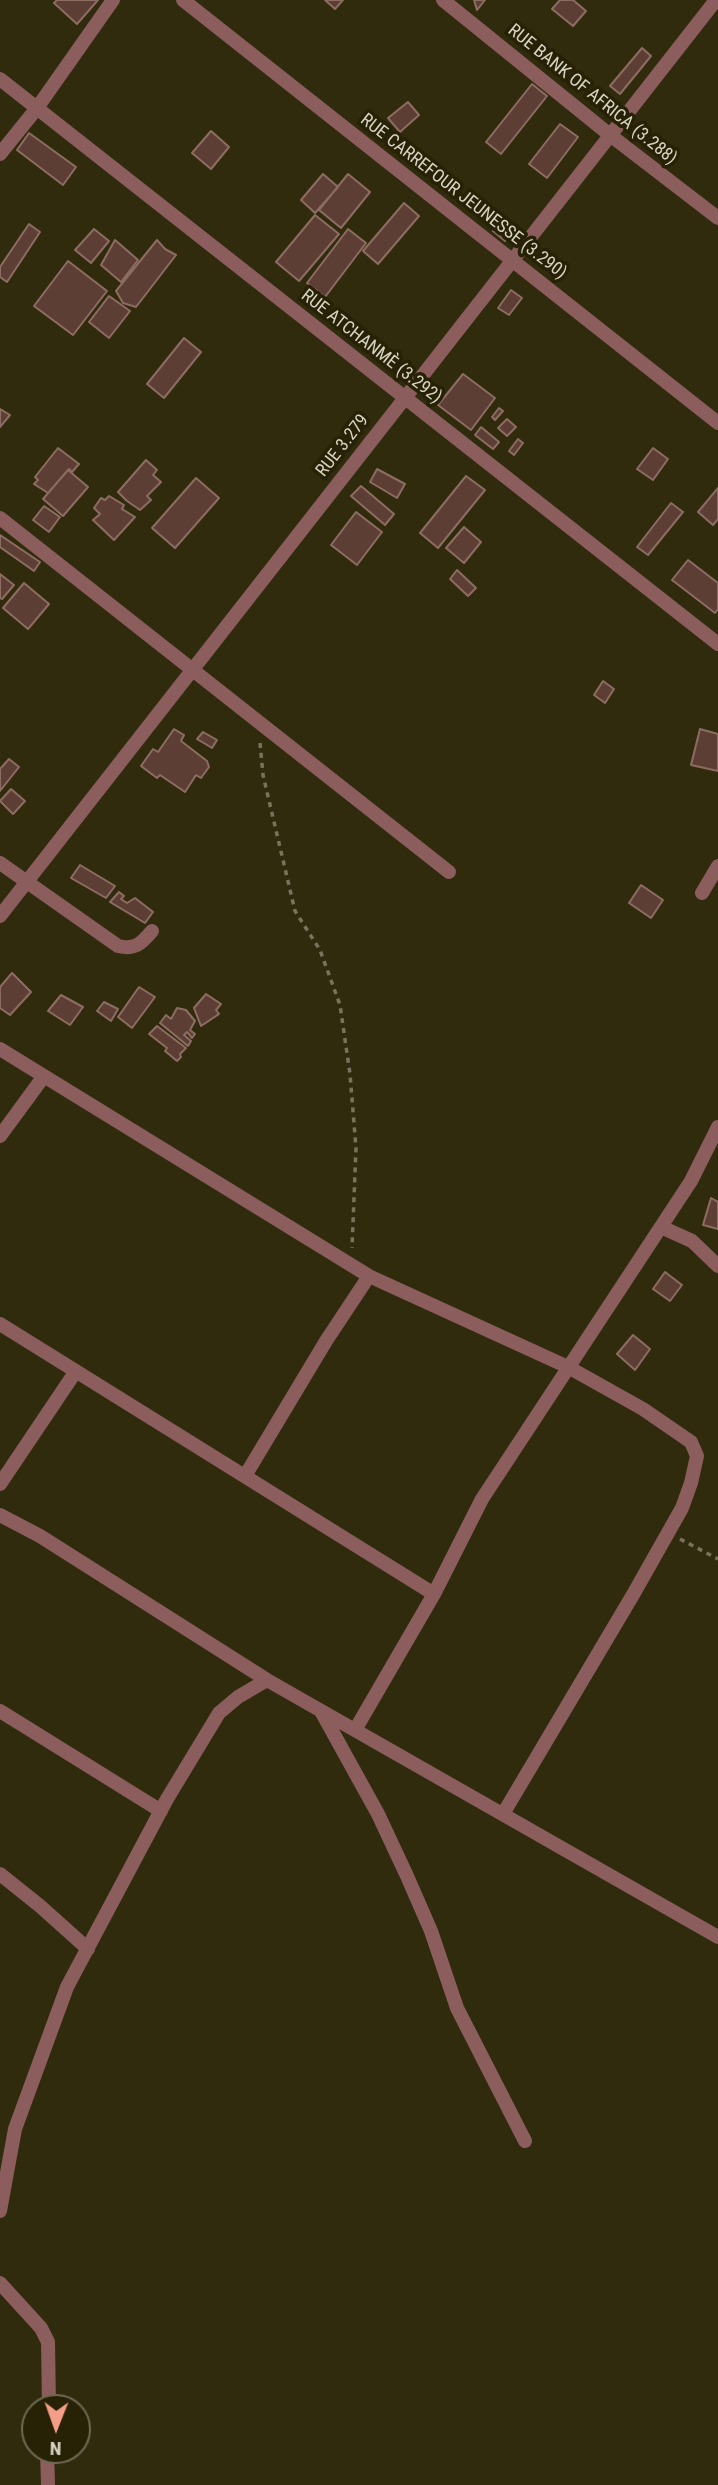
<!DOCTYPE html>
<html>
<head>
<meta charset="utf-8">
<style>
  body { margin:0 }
  #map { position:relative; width:718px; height:2485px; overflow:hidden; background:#312b0e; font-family:"Roboto Condensed",sans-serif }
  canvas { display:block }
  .north { position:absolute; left:21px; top:2394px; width:70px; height:70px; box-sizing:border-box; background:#272105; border:2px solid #6e6951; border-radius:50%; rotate:181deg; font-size:19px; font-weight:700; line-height:28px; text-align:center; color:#d8d4c4 }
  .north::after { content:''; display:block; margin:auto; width:24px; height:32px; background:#f49e88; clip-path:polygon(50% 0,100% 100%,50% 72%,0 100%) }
</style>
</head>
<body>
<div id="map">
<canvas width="718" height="2485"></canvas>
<div class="north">N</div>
</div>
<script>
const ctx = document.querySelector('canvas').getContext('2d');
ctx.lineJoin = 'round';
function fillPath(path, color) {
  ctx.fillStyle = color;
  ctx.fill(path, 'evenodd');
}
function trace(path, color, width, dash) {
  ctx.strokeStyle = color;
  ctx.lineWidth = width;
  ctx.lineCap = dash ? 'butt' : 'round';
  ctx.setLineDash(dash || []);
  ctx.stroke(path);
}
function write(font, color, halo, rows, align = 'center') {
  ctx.font = font + ' "Roboto Condensed",sans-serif';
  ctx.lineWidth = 7;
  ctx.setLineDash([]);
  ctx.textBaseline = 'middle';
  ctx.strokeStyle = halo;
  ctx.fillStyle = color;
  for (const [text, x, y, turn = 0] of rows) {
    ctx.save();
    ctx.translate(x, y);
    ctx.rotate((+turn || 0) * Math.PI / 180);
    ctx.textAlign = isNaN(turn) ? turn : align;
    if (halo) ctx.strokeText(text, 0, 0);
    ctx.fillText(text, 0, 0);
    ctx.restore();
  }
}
const building = new Path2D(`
  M 57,0 L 98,0 L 77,24 L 54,3 Z
  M 325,0 L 343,0 L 335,9 Z
  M 474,0 L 485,0 L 477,10 Z
  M 560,0 L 573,0 L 586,11 L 573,26 L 552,9 Z
  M 642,48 L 651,56 L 620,94 L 610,86 Z
  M 532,84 L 547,96 L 501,154 L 486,142 Z
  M 408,102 L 419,115 L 400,132 L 388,118 Z
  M 560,124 L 578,137 L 547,178 L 529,164 Z
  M 211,131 L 229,147 L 211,169 L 192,153 Z
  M 29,133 L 76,167 L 63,185 L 17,150 Z
  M 323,174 L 338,187 L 315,213 L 301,200 Z
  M 348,174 L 370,192 L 341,228 L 319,210 Z
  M 404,203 L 419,216 L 378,264 L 363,251 Z
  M 315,215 L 339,234 L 299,281 L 276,262 Z
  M 502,219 L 515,230 L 505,241 L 493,231 Z
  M 29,224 L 40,232 L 7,282 L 0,277 L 0,267 Z
  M 94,229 L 109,241 L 91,263 L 75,250 Z
  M 348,229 L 366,243 L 325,297 L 307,283 Z
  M 115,240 L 138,260 L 121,282 L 101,265 Z
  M 157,240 L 165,249 L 176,255 L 136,307 L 123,303 L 116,291 Z
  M 68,261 L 107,291 L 73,335 L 34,306 Z
  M 511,290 L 522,298 L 509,315 L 498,308 Z
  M 109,296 L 130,311 L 109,338 L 89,322 Z
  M 184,338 L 201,352 L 164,398 L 147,384 Z
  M 463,374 L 495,398 L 471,430 L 438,405 Z
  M 499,408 L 503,411 L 495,420 L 492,417 Z
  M 0,409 L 10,415 L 0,427 Z
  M 507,419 L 516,427 L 507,436 L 498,428 Z
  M 481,427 L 499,442 L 493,449 L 475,435 Z
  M 518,439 L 523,443 L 514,455 L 509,451 Z
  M 58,448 L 79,464 L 72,472 L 69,469 L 48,493 L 34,484 L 38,480 L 35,477 Z
  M 653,448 L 668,459 L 653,480 L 637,469 Z
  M 146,460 L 157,470 L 153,475 L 161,482 L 147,496 L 151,500 L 140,510 L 127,501 L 118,492 Z
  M 377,469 L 405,484 L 397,498 L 370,482 Z
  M 68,470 L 88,487 L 63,516 L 43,499 Z
  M 466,476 L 485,490 L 438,548 L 420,533 Z
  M 196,478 L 219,498 L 175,548 L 152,528 Z
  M 361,486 L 394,514 L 385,525 L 351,496 Z
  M 718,488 L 718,519 L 713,525 L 698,512 Z
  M 109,496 L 124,505 L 122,509 L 135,517 L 114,540 L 93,520 L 100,514 L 94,508 L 101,498 L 105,500 Z
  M 671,503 L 683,512 L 648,555 L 637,547 Z
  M 44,506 L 60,517 L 49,532 L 33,520 Z
  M 356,512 L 382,532 L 357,565 L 331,545 Z
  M 464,527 L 481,542 L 464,563 L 446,548 Z
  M 0,535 L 40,562 L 34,571 L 0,547 Z
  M 688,560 L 718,583 L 718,609 L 715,613 L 672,580 Z
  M 457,570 L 476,588 L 468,596 L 450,579 Z
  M 0,574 L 14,585 L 2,599 L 0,598 Z
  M 24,583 L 49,604 L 28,629 L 3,608 Z
  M 603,681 L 614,689 L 605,703 L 594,695 Z
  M 174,729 L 184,735 L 181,741 L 207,761 L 209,767 L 201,778 L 196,775 L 185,792 L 160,775 L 157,778 L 141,766 L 153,749 L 158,752 Z
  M 700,729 L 718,734 L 718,771 L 691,765 Z
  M 203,732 L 217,740 L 212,748 L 197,739 Z
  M 9,759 L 19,767 L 0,791 L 0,769 Z
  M 11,789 L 25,801 L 13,814 L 0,801 Z
  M 80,865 L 115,886 L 106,898 L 71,878 Z
  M 641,885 L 663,900 L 651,918 L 629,903 Z
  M 119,892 L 124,896 L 121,899 L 127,903 L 135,898 L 153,912 L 145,923 L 110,902 Z
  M 12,973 L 31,992 L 10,1015 L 0,1008 L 0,987 Z
  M 139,987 L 155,997 L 132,1028 L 118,1017 Z
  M 206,994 L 221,1004 L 216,1010 L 219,1014 L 201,1026 L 194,1008 Z
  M 61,995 L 83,1007 L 70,1025 L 48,1011 Z
  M 104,1002 L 118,1009 L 111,1021 L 97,1011 Z
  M 177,1008 L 186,1010 L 195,1021 L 190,1030 L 195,1034 L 192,1038 L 187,1032 L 184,1035 L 191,1041 L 188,1046 L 160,1023 L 166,1015 L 171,1019 Z
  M 157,1026 L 186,1048 L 180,1054 L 181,1057 L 177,1061 L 165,1051 L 167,1048 L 149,1034 Z
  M 711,1198 L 718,1202 L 718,1229 L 703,1225 Z
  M 665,1272 L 682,1285 L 670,1301 L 653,1289 Z
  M 633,1335 L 650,1349 L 635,1370 L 617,1354 Z`);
const path = new Path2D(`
  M 260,743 L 263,775 L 295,911 L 320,950 L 340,1005 L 350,1074 L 356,1148 L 352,1248
  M 680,1539 L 718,1559`);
const street = new Path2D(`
  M 183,0 L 718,423
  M 443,0 L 610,135 L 718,218
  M 0,79 L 718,644
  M 0,154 L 37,108 L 113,0
  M 0,518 L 449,872
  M 0,863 L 118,946 C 135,950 141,944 152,931
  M 702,893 L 718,866
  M 0,916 L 716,0
  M 0,1049 L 369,1276 L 568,1367 L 643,1409 L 691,1442 L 697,1456 L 691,1483 L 682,1508 L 634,1593 L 503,1814
  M 0,1136 L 44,1076
  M 661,1227 L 692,1241 L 718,1266
  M 0,1324 L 434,1594
  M 245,1476 L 326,1341 L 369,1276
  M 0,1484 L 76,1371
  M 0,1515 L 40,1536 L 267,1680 L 718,1937
  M 0,1711 L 161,1811
  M 321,1711 L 378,1814 L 407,1876 L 431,1931 L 457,2008 L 525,2141
  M 355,1730 L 434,1594 L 482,1499 L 691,1181 L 718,1127
  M 0,1874 L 40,1906 L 88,1949
  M 0,2211 L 15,2129 L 67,1987 L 167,1799 L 219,1713 L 238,1697 L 267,1680
  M 0,2283 L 41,2328 L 48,2342 L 49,2408
  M 47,2450 L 48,2485`);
const streetNames = [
  ["RUE BANK OF AFRICA (3.288)",592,95,39],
  ["RUE CARREFOUR JEUNESSE (3.290)",463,197,38],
  ["RUE ATCHANMÈ (3.292)",371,347,38],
  ["RUE 3.279",343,446,-52]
];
fillPath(building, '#5c3e35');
trace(building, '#8d6c62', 2);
trace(path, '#78735c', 3.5, [5, 5]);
trace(street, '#8c5d5d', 14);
write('18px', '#d8d4c4', '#272105', streetNames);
</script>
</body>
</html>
